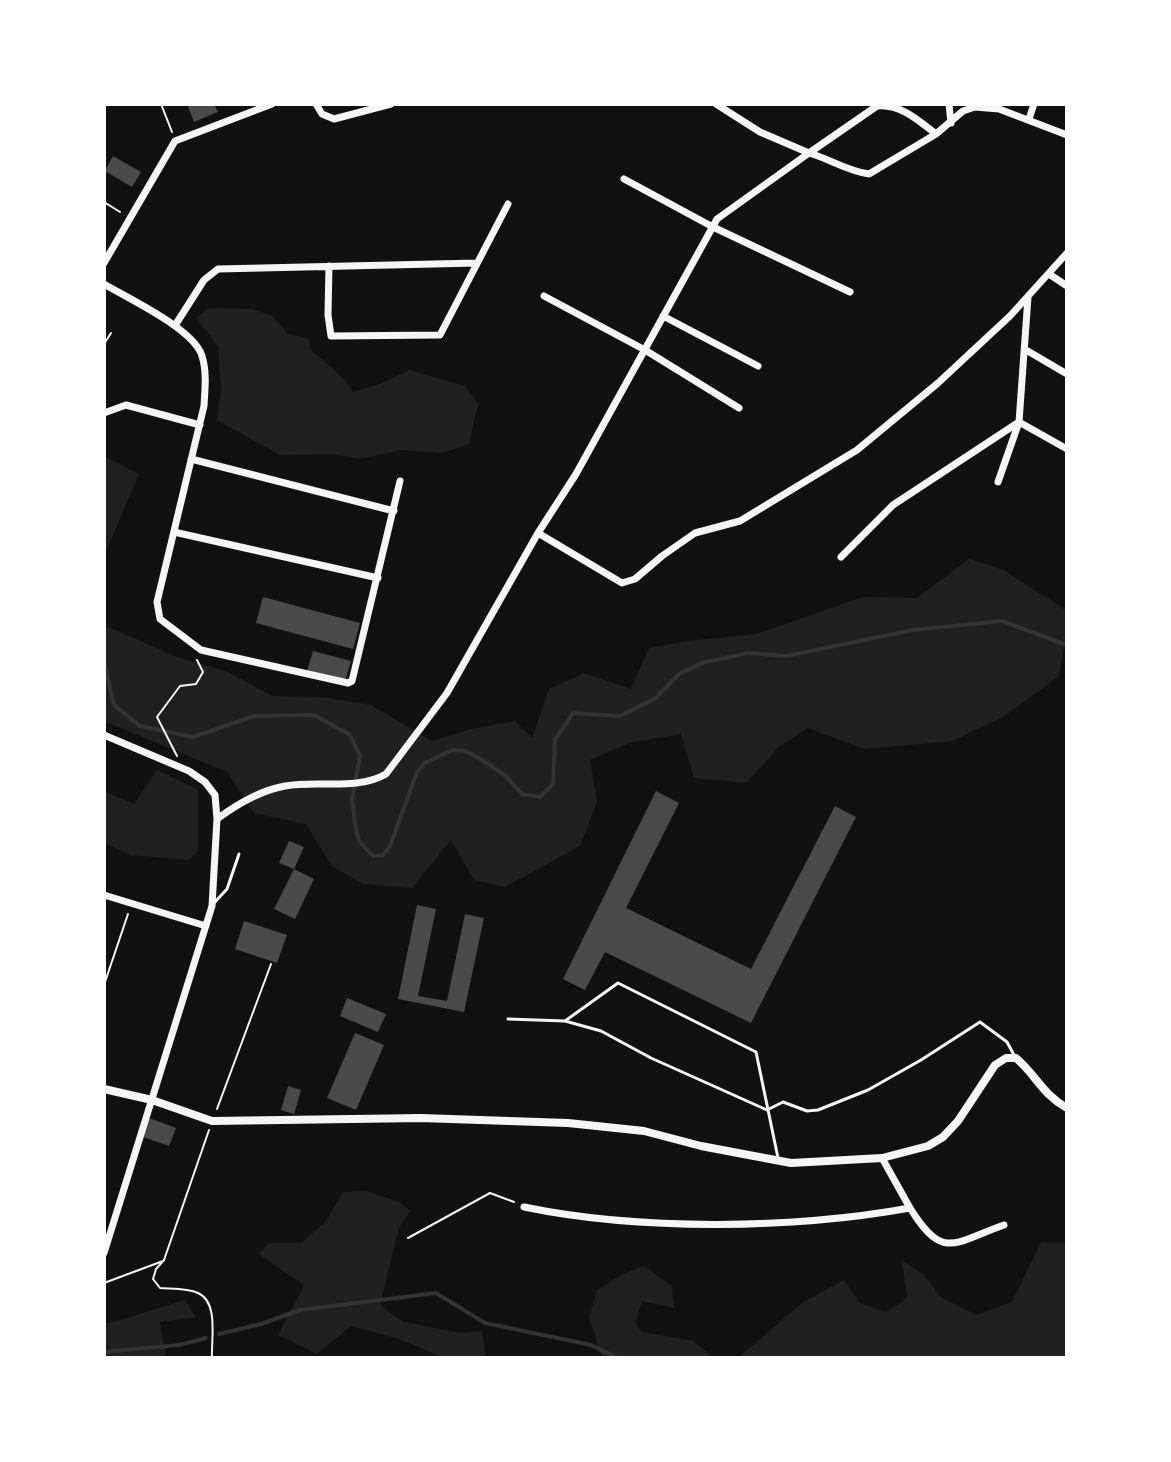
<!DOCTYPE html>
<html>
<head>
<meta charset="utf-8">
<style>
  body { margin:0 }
  #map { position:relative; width:1171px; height:1462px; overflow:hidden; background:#111; font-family:"Varela Round",sans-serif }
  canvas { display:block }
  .frame { position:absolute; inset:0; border:106px solid #fff; pointer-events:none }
</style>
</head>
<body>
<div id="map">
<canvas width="1171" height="1462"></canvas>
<div class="frame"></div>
</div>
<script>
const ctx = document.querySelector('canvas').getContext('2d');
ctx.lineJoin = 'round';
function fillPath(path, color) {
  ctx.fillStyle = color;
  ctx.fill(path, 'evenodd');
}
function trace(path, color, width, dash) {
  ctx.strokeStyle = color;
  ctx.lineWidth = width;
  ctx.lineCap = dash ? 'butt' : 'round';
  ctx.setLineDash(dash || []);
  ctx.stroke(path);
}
const green = new Path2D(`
  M 209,308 L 253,309 L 273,316 L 288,334 L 309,339 L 310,349 L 342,377 L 353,392 L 380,384 L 409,370 L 465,386 L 478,404 L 469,444 L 442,453 L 402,450 L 359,459 L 334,454 L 280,455 L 217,420 L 221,389 L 218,346 L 196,318 Z
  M 108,458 L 139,474 L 104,556 L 104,459 Z
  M 969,559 L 1004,570 L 1067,611 L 1067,631 L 1059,676 L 1003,717 L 952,741 L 865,749 L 808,728 L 780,746 L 746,783 L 694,778 L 681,734 L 629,743 L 590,760 L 597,802 L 580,846 L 505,887 L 474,880 L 451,840 L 412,888 L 363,884 L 332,866 L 306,824 L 254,813 L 227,772 L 104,721 L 104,625 L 177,657 L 228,672 L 272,696 L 322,697 L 371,705 L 432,741 L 471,729 L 515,721 L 532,738 L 549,689 L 584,673 L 631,689 L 649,648 L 688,641 L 756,634 L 863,597 L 917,598 Z
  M 157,770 L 198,790 L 198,851 L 189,860 L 131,855 L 104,843 L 104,791 L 134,804 Z
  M 366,1191 L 399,1202 L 410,1211 L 399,1228 L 380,1305 L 404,1322 L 461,1333 L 482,1331 L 486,1358 L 445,1358 L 396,1338 L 351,1326 L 317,1354 L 278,1335 L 304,1285 L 259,1254 L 269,1243 L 301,1243 L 326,1221 L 343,1192 Z
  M 1041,1242 L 1067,1243 L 1067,1357 L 602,1358 L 589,1317 L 597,1291 L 621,1275 L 644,1266 L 672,1286 L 674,1308 L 642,1301 L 635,1323 L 642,1332 L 694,1341 L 713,1358 L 739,1357 L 802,1303 L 844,1280 L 860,1303 L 886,1312 L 907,1298 L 902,1261 L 923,1274 L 942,1298 L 976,1315 L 1012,1302 Z
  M 185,1300 L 196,1317 L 160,1322 L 166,1358 L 104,1358 L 104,1325 Z`);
const stream = new Path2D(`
  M 104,662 L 114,705 L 140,726 L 193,737 L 254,716 L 314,715 L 350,735 L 360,756 L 352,799 L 355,824 L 359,841 L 373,856 L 383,855 L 390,846 L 417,772 L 425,763 L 452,750 L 465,751 L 479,758 L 506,776 L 522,794 L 540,797 L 553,784 L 555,740 L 573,713 L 620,716 L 656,698 L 679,674 L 702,663 L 748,653 L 786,656 L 913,630 L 1002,621 L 1067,645
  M 219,1334 L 261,1324 L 300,1310 L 436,1293 L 485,1323 L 591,1345 L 618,1358
  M 104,1352 L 179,1345 L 206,1338`);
const building = new Path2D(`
  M 187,104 L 214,104 L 218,112 L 194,122 Z
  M 113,156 L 141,172 L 132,187 L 105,171 Z
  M 263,597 L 360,623 L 353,649 L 256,623 Z
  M 313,651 L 351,661 L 345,681 L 307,671 Z
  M 656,791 L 679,803 L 626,908 L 751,969 L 835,806 L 856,817 L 751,1023 L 605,952 L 585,990 L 563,979 Z
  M 289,841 L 304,847 L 294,869 L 279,863 Z
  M 294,869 L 314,879 L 295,919 L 274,909 Z
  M 417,905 L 436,909 L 418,996 L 447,1001 L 465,914 L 484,918 L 464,1012 L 398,999 Z
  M 244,921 L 287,935 L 277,963 L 235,949 Z
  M 347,998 L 386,1014 L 378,1032 L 340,1016 Z
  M 355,1033 L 384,1045 L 356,1110 L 327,1098 Z
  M 288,1086 L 301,1090 L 294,1114 L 281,1110 Z
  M 149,1118 L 176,1128 L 169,1146 L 143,1137 Z`);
const path = new Path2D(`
  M 161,104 L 172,132
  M 104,202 L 120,212
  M 104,344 L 111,333
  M 177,756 L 157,717 L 180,686 L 196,684 L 203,672 L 197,660
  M 104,985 L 128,914
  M 217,1109 L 271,964
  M 209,1130 L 164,1260 L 156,1269 L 153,1279 L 160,1288 C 171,1289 187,1288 198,1293 C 219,1302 211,1340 212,1358
  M 408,1238 L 490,1193 L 514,1202
  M 104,1283 L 163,1261`);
const service = new Path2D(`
  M 214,903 L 227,889 L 239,854
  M 508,1019 L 565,1021 L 618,983 L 756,1052 L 778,1158
  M 565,1021 L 601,1031 L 651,1058 L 767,1110 L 783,1102 L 807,1111 L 818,1110 L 868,1090 L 921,1060 L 980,1022 L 1007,1042 L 1014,1055`);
const minor = new Path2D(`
  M 316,104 L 322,114 L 334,119 L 391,104
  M 716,104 L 760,132 L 809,153 L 877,106 C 901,104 918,120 936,134
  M 949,104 L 951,123
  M 1029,119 L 1034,104
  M 624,179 L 713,227 L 850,292
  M 104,263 L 175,141 L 272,104
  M 329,266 L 328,315 L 331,336 L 440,335 L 508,204
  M 1049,274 L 1067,286
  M 104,284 C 129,299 194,329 202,356 C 207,372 205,389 204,406 L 157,602 L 160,619 L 201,650 L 348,683 L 352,681 L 400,481
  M 544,296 L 645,350 L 739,408
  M 663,316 L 758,366
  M 176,324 L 204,280 L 218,269 L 477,263
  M 1026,350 L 1067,374
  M 104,413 L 126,405 L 200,425
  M 191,459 L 394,511
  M 998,482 L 1019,422 L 1028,297
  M 174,532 L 378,578
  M 538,533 L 576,474 L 717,219 L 809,153 C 830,159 847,171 869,174 L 936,134 L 963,111 L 975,107 L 999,109 L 1067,135
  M 841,557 L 893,505 L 1019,422 L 1067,449
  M 104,735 L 189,771 L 205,782 L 215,795 L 217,819 L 212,906 L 104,1253
  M 217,819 C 236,805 262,790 285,786 C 318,780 357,791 386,774 L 447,693 L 538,533 L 622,583 L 635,579 L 662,556 L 695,533 L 740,521 L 857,450 L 938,383 L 1010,316 L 1067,253
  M 104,895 L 206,926
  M 524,1207 C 640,1231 794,1229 910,1208 L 882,1158
  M 910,1208 C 943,1261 953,1243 1004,1225`);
const tertiary = new Path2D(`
  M 104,1089 L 152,1100 L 212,1121 L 421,1118 L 568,1123 L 644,1131 L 701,1146 L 791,1163 L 882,1158 L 928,1146 L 943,1137 L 958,1121 L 995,1065 L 1006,1058 L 1016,1058 C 1036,1075 1042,1094 1067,1108`);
fillPath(green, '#202020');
trace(stream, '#333', 4);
fillPath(building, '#4a4a4a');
trace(path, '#f5f5f5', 2);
trace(service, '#f5f5f5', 3);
trace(minor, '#f5f5f5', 7);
trace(tertiary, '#f5f5f5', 8);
</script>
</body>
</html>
